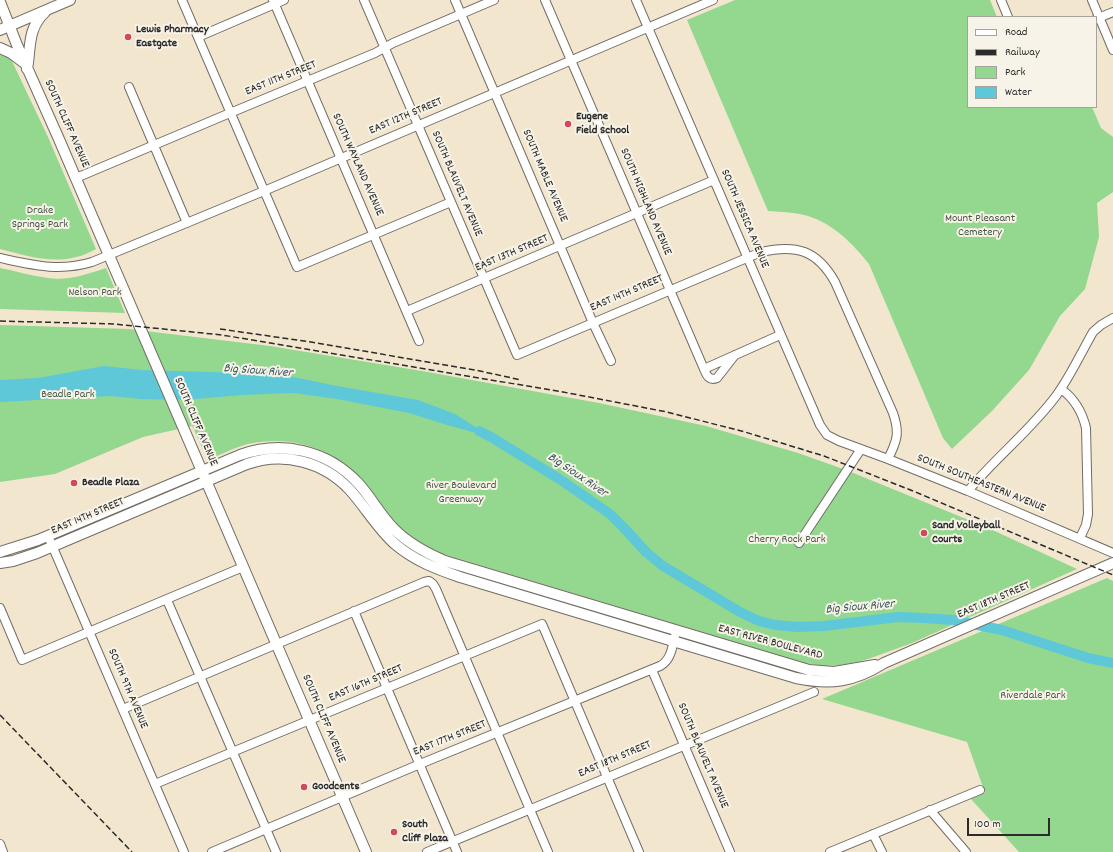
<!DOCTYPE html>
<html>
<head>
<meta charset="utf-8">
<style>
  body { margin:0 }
  #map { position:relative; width:1113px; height:852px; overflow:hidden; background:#f3e6cf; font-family:Dekko,sans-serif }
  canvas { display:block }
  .legend { position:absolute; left:967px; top:16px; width:130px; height:92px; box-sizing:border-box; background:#f7f3e8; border:1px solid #a5a39c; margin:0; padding:5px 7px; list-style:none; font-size:12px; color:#2b2b2b }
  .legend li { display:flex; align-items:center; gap:8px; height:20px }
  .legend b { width:20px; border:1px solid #a5a39c }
  .scale { position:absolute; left:967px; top:818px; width:83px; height:18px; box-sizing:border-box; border:2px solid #2b2b2b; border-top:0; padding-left:5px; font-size:12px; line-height:14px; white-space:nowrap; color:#2b2b2b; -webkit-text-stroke:3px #f7f3e8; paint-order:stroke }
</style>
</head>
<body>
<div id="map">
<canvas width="1113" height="852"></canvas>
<ul class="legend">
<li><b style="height:5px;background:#fff"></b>Road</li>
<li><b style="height:5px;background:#2b2b2b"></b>Railway</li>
<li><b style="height:11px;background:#94d78e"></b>Park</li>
<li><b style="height:11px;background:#5ec8d9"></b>Water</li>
</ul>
<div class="scale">100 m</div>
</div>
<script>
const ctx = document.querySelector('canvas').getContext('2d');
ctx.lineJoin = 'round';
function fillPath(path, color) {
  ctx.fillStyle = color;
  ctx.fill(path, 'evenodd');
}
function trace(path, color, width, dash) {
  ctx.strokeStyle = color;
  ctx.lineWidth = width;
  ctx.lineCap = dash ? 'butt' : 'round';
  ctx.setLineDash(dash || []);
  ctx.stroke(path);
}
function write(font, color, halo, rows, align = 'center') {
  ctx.font = font + ' Dekko,sans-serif';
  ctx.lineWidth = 4;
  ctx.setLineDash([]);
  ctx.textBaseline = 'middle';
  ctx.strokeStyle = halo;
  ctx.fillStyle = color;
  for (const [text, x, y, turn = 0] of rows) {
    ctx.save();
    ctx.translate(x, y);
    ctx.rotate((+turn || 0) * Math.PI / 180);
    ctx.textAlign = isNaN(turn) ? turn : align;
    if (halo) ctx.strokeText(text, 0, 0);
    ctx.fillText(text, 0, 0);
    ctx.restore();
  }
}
const green = new Path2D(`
  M 735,0 L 990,0 L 997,17 L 968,17 L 968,107 L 1092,107 L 1101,128 L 1113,137 L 1113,192 L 1097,203 L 1099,237 L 1085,289 L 1060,316 L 1029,370 L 992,411 L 952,449 L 943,438 L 869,264 C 853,244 834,224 808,216 C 795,212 782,212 768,211 L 687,20 Z
  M 0,51 L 11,59 L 48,137 L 96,249 C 90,252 83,256 76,257 C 51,264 24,255 0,249 Z
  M 0,268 C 16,271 32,276 48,278 C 68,281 88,274 106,268 L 125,313 L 0,309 Z
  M 0,325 L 129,329 L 270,346 L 422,371 L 599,403 L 706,426 L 798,453 L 846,470 L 986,527 L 1077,569 L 912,643 L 871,658 L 858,662 L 840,665 L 825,666 L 805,663 L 436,552 C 422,544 410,536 398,525 C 387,514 379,499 368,487 C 336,450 296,434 248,444 C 234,447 221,456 207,459 L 184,407 L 192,426 L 143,437 L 55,474 L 0,482 Z
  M 1107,578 L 1113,581 L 1113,852 L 1019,852 L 971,799 L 985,793 L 967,742 L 822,699 Z`);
const water = new Path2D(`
  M 104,366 L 142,370 L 279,374 L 337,386 L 418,400 L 455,414 L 491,437 L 447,425 L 409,413 L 337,399 L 293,393 L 242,395 L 184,400 L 141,399 L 110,396 L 0,402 L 0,380 L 38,378 Z`);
const river = new Path2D(`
  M 479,431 L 491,437 L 561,480 L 610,514 L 624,528 L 646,552 L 663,566 L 740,612 L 759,621 L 775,625 L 798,627 L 824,626 L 898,617 L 924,618 L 953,620 L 1002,630 L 1088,658 L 1113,663`);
const minor = new Path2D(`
  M 182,0 L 297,267 L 451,202
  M 273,0 L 419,341
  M 364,0 L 517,355 L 761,252 C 796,244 817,250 835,282 L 893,413 C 900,433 897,441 888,459
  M 455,0 L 593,323 L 611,361
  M 545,0 L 704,369
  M 636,0 L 820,425 L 827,435 L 839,441 L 888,459 L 968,491 L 1113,553
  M 1001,0 L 1008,17
  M 1092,0 L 1113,50
  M 1096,19 L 1113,12
  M 198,37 L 284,0
  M 129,87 L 187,223
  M 76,178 L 230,113 L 375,53 L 393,43 L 494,0
  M 0,258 C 33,265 59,272 92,262 L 264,191 L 713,0
  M 407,311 L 714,180
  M 735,355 L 717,378 C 709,381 707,376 704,369 L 780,335
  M 1061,389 C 1075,399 1082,411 1086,428 L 1088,514 L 1086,525 L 1080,538
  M 968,491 C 995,458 1030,431 1056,396 C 1070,377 1081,353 1093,332 L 1101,325 L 1113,318
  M 48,536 L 184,852
  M 799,543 L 861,449
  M 167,600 L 276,852
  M 0,608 L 22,660 L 243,567
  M 354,611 L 457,852
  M 652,670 L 730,852
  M 123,709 L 424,582 L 429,581 L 433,584 L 436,589 L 548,852
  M 155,784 L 542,624 L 639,852
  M 930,810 L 966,852
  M 873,834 L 882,852
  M 0,844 L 3,852
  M 212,852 L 420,764 L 660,666 C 671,660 672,648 675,636
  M 427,852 L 814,692
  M 830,852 L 980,790`);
const major = new Path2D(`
  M 0,2 L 17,45 L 58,137 L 366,852
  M 0,30 L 70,0
  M 0,48 L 11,53 L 23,62
  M 27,69 C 31,48 27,29 45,12
  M 0,552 L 38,540 L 240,455 C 282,440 327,450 358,483 C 371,497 380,515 394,529 C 409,544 426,553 445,561 L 809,670 L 834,672 L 875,665
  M 0,563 L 13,561 L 37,553 L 247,464 C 284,451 324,462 350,490 C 366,508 378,529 395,544 C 415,561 437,569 460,577 L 796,678 C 831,685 854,682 884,663 L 1113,563`);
const rail = new Path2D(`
  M 0,321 L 114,324 L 222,335 L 563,392 L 667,412 L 745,432 L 824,456 L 913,491 L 1113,575
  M 220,329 L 311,342 L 480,371 L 521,380
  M 0,715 L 132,852`);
const markers = [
  [128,37,4,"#d1495b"],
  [568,124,4,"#d1495b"],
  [74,483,4,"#d1495b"],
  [924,533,4,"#d1495b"],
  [304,787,4,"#d1495b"],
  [394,832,4,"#d1495b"]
];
const poiNames = [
  ["Lewis Pharmacy",136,30],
  ["Eastgate",136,44],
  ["Eugene",576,117],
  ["Field School",576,131],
  ["Beadle Plaza",82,483],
  ["Sand Volleyball",932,526],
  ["Courts",932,540],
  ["Goodcents",312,787],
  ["South",402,825],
  ["Cliff Plaza",402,839]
];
const streetNames = [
  ["EAST 11TH STREET",281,79,-22],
  ["EAST 12TH STREET",406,117,-23],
  ["SOUTH CLIFF AVENUE",66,124,66],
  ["SOUTH WAYLAND AVENUE",357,165,66],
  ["SOUTH MABLE AVENUE",544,176,67],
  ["SOUTH BLAUVELT AVENUE",456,184,67],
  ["SOUTH HIGHLAND AVENUE",645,202,67],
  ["SOUTH JESSICA AVENUE",744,219,67],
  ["EAST 13TH STREET",512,254,-23],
  ["EAST 14TH STREET",627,294,-23],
  ["SOUTH CLIFF AVENUE",195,422,67],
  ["SOUTH SOUTHEASTERN AVENUE",981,484,22],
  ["EAST 14TH STREET",88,517,-23],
  ["EAST 18TH STREET",994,601,-23],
  ["EAST RIVER BOULEVARD",770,643,15],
  ["EAST 16TH STREET",366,684,-23],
  ["SOUTH 9TH AVENUE",127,689,67],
  ["SOUTH CLIFF AVENUE",323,719,67],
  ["EAST 17TH STREET",450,739,-22],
  ["SOUTH BLAUVELT AVENUE",702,756,67],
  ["EAST 18TH STREET",615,760,-23]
];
const parkNames = [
  ["Drake",40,211],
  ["Springs Park",40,225],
  ["Mount Pleasant",980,219],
  ["Cemetery",980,233],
  ["Nelson Park",95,293],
  ["Beadle Park",68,395],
  ["River Boulevard",461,486],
  ["Greenway",461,500],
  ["Cherry Rock Park",787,540],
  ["Riverdale Park",1033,696]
];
const waterNames = [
  ["Big Sioux River",258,372,4],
  ["Big Sioux River",577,476,34],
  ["Big Sioux River",860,608,-5]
];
fillPath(green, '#94d78e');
fillPath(water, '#5ec8d9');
trace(river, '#5ec8d9', 10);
trace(minor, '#716c64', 10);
trace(major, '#716c64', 12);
trace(minor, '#fff', 8);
trace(major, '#fff', 10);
trace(rail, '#2b2b2b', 1.5, [6, 3]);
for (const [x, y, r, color] of markers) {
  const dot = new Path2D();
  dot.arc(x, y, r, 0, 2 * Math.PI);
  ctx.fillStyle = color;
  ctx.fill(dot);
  trace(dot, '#f7f3e8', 1.5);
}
write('bold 12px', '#2b2b2b', '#f7f3e8', poiNames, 'left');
write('12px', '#2b2b2b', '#f7f3e8', streetNames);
write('12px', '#455644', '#f7f3e8', parkNames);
write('italic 13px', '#3a5a5f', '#f7f3e8', waterNames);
</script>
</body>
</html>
